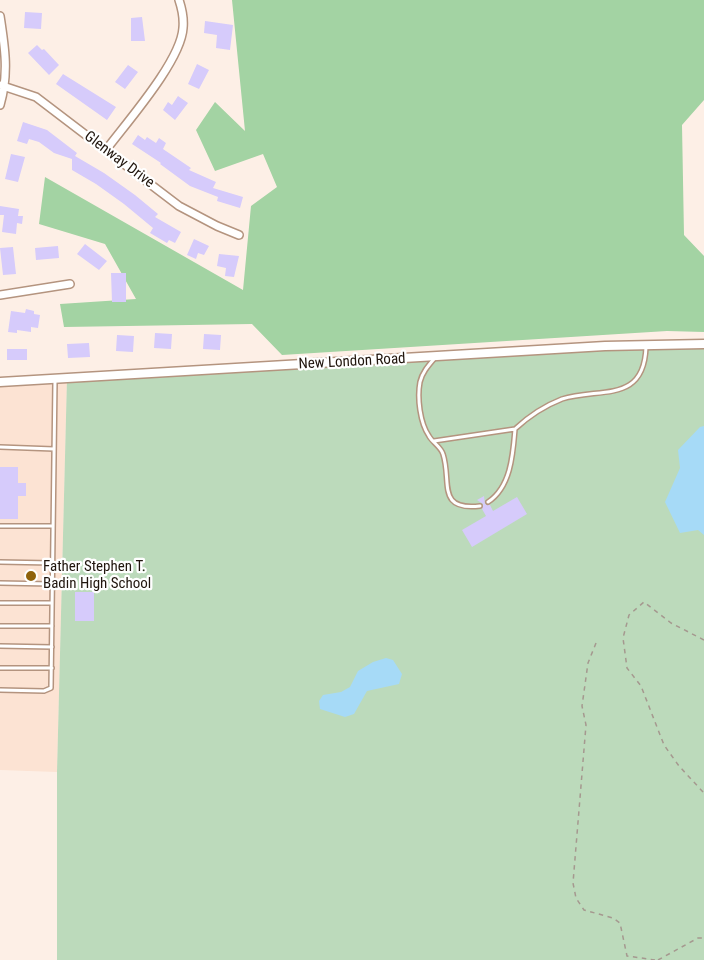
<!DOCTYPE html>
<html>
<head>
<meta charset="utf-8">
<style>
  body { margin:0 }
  canvas { display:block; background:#fdefe6 }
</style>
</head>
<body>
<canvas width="704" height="960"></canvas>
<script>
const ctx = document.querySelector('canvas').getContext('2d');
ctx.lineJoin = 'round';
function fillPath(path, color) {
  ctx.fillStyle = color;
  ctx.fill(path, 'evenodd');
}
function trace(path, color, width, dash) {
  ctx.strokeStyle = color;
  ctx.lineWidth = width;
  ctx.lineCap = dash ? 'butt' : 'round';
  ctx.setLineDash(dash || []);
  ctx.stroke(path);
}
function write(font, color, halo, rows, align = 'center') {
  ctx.font = font + ' "Roboto Condensed",sans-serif';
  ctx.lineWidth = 4.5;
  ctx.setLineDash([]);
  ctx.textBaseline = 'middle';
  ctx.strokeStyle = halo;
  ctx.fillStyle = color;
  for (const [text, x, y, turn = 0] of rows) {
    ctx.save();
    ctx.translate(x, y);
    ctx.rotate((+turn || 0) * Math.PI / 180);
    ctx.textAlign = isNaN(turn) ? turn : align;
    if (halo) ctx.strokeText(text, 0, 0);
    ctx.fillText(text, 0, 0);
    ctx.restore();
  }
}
const built = new Path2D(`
  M 67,378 L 57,772 L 0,770 L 0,382 Z`);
const green = new Path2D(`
  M 704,344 L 704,960 L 57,960 L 57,772 L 67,378 Z`);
const forest = new Path2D(`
  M 232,0 L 704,0 L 704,100 L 682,125 L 684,235 L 704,256 L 704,332 L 667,331 L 282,355 L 252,324 L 64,327 L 60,304 L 136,299 L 105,244 L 39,224 L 45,177 L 243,290 L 251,206 L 277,187 L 263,154 L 215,171 L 196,130 L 215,102 L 245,131 Z`);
const water = new Path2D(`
  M 704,426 L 704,535 L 698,530 L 680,533 L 665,502 L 680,468 L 678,450 L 700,427 Z
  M 386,658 L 393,660 L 402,674 L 399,684 L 367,691 L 354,714 L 345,717 L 320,709 L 319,701 L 323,695 L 341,692 L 350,687 L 358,671 L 373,662 Z`);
const building = new Path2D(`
  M 25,12 L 42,13 L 41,29 L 24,28 Z
  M 142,17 L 145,41 L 131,41 L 131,18 Z
  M 205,21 L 233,25 L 230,50 L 216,48 L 217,35 L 204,33 Z
  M 37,45 L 42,50 L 44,49 L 59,65 L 49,75 L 28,53 Z
  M 197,64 L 209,70 L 199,89 L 188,84 Z
  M 128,65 L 138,72 L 125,89 L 115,82 Z
  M 63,74 L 116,107 L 107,120 L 56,84 Z
  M 178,96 L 188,103 L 175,120 L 163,110 L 168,102 L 172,105 Z
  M 23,122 L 47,130 L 77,153 L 75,156 L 104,173 L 135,195 L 158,214 L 155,217 L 181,232 L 175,243 L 169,240 L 167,243 L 150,233 L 153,228 L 124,204 L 96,184 L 72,170 L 72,159 L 54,153 L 39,142 L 29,139 L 27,144 L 17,141 Z
  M 138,135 L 145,140 L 147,137 L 156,143 L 159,138 L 166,143 L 163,149 L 191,168 L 189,170 L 216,182 L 213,188 L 243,197 L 240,208 L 217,201 L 218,197 L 190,186 L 160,164 L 161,163 L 132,144 Z
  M 11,154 L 25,157 L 18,182 L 5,179 Z
  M 0,206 L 19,209 L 18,216 L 23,216 L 22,224 L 17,223 L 16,234 L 2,232 L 4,215 L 0,215 Z
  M 194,239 L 209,246 L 204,255 L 198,253 L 196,259 L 187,255 Z
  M 85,244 L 107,261 L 99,270 L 77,254 Z
  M 58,246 L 59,258 L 36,260 L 35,248 Z
  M 13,247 L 16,274 L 3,275 L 0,248 Z
  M 219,254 L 239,256 L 234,277 L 225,276 L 226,268 L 217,266 Z
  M 111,273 L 126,273 L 126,302 L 112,302 Z
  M 26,309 L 34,311 L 34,314 L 40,315 L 38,328 L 31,327 L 31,332 L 17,330 L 17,333 L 8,332 L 11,311 L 25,313 Z
  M 155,333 L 172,334 L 171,349 L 154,348 Z
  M 204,334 L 221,335 L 220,350 L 203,349 Z
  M 117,335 L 134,336 L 133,352 L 116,351 Z
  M 89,343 L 90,357 L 68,358 L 67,344 Z
  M 7,349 L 27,349 L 27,360 L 7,360 Z
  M 0,467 L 18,467 L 18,483 L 26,483 L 26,496 L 18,496 L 18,519 L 0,519 Z
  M 484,496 L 485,504 L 490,505 L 493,511 L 517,497 L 527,514 L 472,547 L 462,530 L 486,516 L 482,509 L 483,504 L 477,500 Z
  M 75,592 L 94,592 L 94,621 L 75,621 Z`);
const path = new Path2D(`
  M 704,640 L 671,623 L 644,602 L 629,615 L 623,638 L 627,668 L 641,686 L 664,745 L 679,766 L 704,793
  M 596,643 L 588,663 L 582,706 L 586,725 L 573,883 L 576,898 L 584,910 L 613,918 L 620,923 L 627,956 L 655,960
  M 658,960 L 698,938 L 704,938`);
const service = new Path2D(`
  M 434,359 C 428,366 422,373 420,382 C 417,398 420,423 429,436 C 432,442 441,447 443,454 C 452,482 436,511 480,506
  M 434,441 L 515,429
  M 0,447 L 54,449
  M 488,502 C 511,487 513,454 515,429 C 529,416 544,406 562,399 C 600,387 644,404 646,347
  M 0,526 L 53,526
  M 0,562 L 52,563
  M 0,583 L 52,584
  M 0,603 L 52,603
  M 0,626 L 52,626
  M 0,646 L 52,647
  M 0,668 L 52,668
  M 0,690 L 44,691 L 51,688 L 55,381`);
const minor = new Path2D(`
  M 0,16 C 5,48 9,74 0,105
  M 0,85 L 36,97 L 179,206 L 217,226 L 239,235
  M 106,150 C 127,122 181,61 183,28 C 184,18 182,9 179,0
  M 0,295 L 70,284`);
const tertiary = new Path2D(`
  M 0,382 L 605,346 L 704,344`);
const markers = [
  [31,576,6,"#8f620b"]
];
const streetNames = [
  ["Glenway Drive",119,160,37],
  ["New London Road",352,362,-3]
];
const poiNames = [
  ["Father Stephen T.",43,567],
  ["Badin High School",43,584]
];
fillPath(built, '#fce3d3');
fillPath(green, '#bcdabb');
fillPath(forest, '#a3d3a3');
fillPath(water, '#a6daf7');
fillPath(building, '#d6cbfb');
trace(service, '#b4947f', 6);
trace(minor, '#b4947f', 10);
trace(tertiary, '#b4947f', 11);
trace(path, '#a5988f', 1.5, [4.5, 4.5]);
trace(service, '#fff', 3);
trace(minor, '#fff', 7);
trace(tertiary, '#fff', 8);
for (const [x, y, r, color] of markers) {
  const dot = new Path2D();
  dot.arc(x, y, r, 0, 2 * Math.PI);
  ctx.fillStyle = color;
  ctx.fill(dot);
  trace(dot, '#fff', 2);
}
write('15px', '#20150d', '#fff', streetNames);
write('15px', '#20150d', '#fff', poiNames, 'left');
</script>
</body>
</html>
